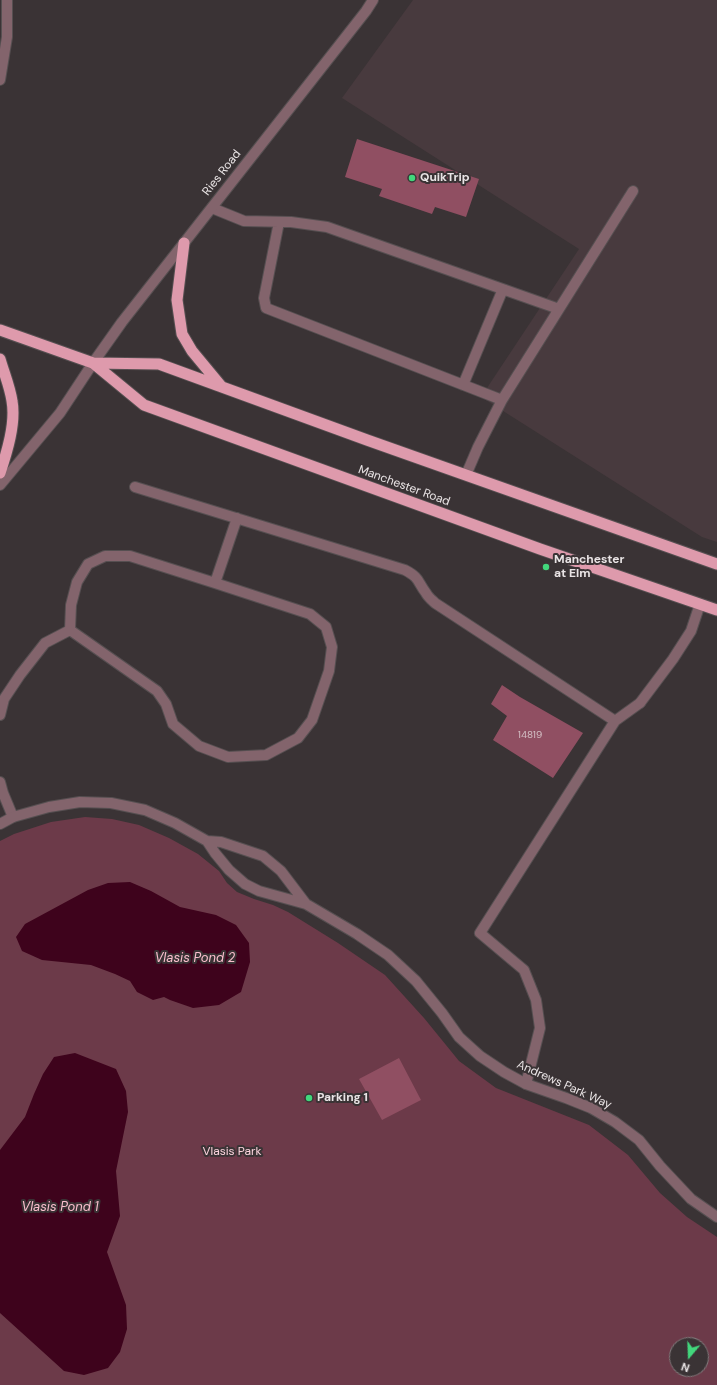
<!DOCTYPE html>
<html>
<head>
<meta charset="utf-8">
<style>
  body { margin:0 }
  #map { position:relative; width:717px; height:1385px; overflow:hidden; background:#3a3335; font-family:"DM Sans",sans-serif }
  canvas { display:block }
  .north { position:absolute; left:669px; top:1337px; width:40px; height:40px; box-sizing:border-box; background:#3a3335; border:1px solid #807a7b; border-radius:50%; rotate:199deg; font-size:11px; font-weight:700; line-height:16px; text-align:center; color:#e9e4e5 }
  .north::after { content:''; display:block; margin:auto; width:14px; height:18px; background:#42d77c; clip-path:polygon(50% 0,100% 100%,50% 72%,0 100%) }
</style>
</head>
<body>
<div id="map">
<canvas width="717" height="1385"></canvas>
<div class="north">N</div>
</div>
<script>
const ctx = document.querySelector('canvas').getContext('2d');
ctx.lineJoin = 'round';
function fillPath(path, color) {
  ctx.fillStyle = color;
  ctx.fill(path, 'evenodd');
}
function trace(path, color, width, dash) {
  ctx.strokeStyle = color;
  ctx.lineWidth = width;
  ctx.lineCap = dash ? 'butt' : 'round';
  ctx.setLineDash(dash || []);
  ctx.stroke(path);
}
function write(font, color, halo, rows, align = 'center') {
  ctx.font = font + ' "DM Sans",sans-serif';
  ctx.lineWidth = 4;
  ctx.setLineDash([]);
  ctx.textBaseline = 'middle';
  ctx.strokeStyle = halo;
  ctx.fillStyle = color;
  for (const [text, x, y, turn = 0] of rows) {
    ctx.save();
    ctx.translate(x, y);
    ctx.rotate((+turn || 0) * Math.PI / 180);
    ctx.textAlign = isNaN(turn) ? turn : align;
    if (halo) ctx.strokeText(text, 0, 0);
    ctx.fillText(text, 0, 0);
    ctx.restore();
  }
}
const built = new Path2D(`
  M 413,0 L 717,0 L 717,542 L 702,537 L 481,397 L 579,249 L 342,98 Z`);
const green = new Path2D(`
  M 85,817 L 112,819 L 139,825 L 169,838 L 198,854 L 219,871 L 227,883 L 237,892 L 254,899 L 273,905 L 288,912 L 338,943 L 385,975 L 424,1018 L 459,1061 L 496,1088 L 589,1125 L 628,1155 L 660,1193 L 687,1217 L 717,1237 L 717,1385 L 0,1385 L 0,841 L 14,834 L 51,822 ZM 677,1345 L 701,1345 L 701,1369 L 677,1369 Z`);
const water = new Path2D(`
  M 130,882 L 151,891 L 180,907 L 216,915 L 236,925 L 249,943 L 250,962 L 241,992 L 219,1005 L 193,1008 L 170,1000 L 164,997 L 153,1000 L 137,992 L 130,981 L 115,974 L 91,965 L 42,960 L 22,951 L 16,937 L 25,924 L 88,890 L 108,883 Z
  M 75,1053 L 116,1069 L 126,1091 L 128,1112 L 116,1171 L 120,1216 L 107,1252 L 126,1305 L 127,1329 L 120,1352 L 108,1368 L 84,1375 L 64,1371 L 0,1313 L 0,1150 L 25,1117 L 34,1094 L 43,1074 L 54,1057 Z`);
const building = new Path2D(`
  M 357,139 L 479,179 L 466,217 L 435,207 L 432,214 L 379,196 L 382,189 L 345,177 Z
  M 502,685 L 520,697 L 583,733 L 553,778 L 493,740 L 507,716 L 491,704 Z
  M 399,1058 L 421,1100 L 382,1120 L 359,1079 Z`);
const service = new Path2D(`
  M 212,208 L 244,221 L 291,222 L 327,227 L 559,309
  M 279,222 L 264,298 L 266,308 L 502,400
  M 463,385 L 503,289
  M 466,475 L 478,447 L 502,400 L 633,191
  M 135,487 L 405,570 C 420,578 417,581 426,593 C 428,597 432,600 435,603 L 615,721
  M 105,556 L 130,556 L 215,583 L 310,614 L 326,627 L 332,647 L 329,671 L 312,720 L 298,738 L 266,755 L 228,757 L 199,746 L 173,724 L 166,704 L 157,691 L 70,630 L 71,605 L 77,582 L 88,564 Z
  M 215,583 L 237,518
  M 0,715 L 4,699 L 20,675 L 45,643 L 70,630
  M 0,782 L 3,793 L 13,817
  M 526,1084 L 540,1028 L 536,1000 L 524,970 L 480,933 L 615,721 L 640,703`);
const minor = new Path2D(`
  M 0,80 L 7,37 L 7,0
  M 0,485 L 60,413 L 93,363
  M 640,703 L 673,659 L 691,631 L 700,604
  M 0,824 L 13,817 L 49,807 L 80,802 L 111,803 L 145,810 L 175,823 L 207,841 L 221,842 L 263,856 L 281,871 L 306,904
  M 207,841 L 215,853 L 229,870 L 245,884 L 259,891 L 306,904 L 357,934 L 388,955 L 416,981 L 442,1013 L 459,1037 L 480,1056 L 504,1072 L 526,1084 L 566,1098 L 591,1108 L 615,1122 L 639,1140 L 660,1166 L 691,1199 L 717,1217`);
const tertiary = new Path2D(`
  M 93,363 L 122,322 L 366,11 L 373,0`);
const trunk = new Path2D(`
  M 184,243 L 177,300 L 182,334 L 192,351 L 221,386
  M 0,330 L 93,363 L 159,364 L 367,440 L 717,564
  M 0,359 C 4,373 10,387 12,401 C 16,423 7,452 0,473
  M 93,363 L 144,405 L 540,549 L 717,610`);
const markers = [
  [412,178,4,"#42d77c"],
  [546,567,4,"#42d77c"],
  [309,1098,4,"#42d77c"]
];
const numberNames = [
  ["14819",530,735]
];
const streetNames = [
  ["Ries Road",222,173,-52],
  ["Manchester Road",404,486,20],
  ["Andrews Park Way",564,1085,24]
];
const poiNames = [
  ["QuikTrip",420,178],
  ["Manchester",554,560],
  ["at Elm",554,574],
  ["Parking 1",317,1098]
];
const parkNames = [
  ["Vlasis Park",232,1152]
];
const waterNames = [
  ["Vlasis Pond 2",195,959],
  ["Vlasis Pond 1",60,1208]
];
fillPath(built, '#483a3e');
fillPath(green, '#6c3a49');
fillPath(water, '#3e031c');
fillPath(building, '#904f62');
trace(service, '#564f51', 12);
trace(minor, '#564f51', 12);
trace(tertiary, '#564f51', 12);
trace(trunk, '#564f51', 13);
trace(service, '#83646c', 10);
trace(minor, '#83646c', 10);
trace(tertiary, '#83646c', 10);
trace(trunk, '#de9aac', 11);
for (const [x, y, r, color] of markers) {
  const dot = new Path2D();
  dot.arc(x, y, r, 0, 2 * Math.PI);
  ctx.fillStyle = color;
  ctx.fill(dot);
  trace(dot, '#3a3335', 1.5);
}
write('10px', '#d3bfc4', null, numberNames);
write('12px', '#e9e4e5', '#3a3335', streetNames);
write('bold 12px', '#e9e4e5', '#3a3335', poiNames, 'left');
write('12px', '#fcd3dd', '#3a3335', parkNames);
write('italic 13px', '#fbbfce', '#3a3335', waterNames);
</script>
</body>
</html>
